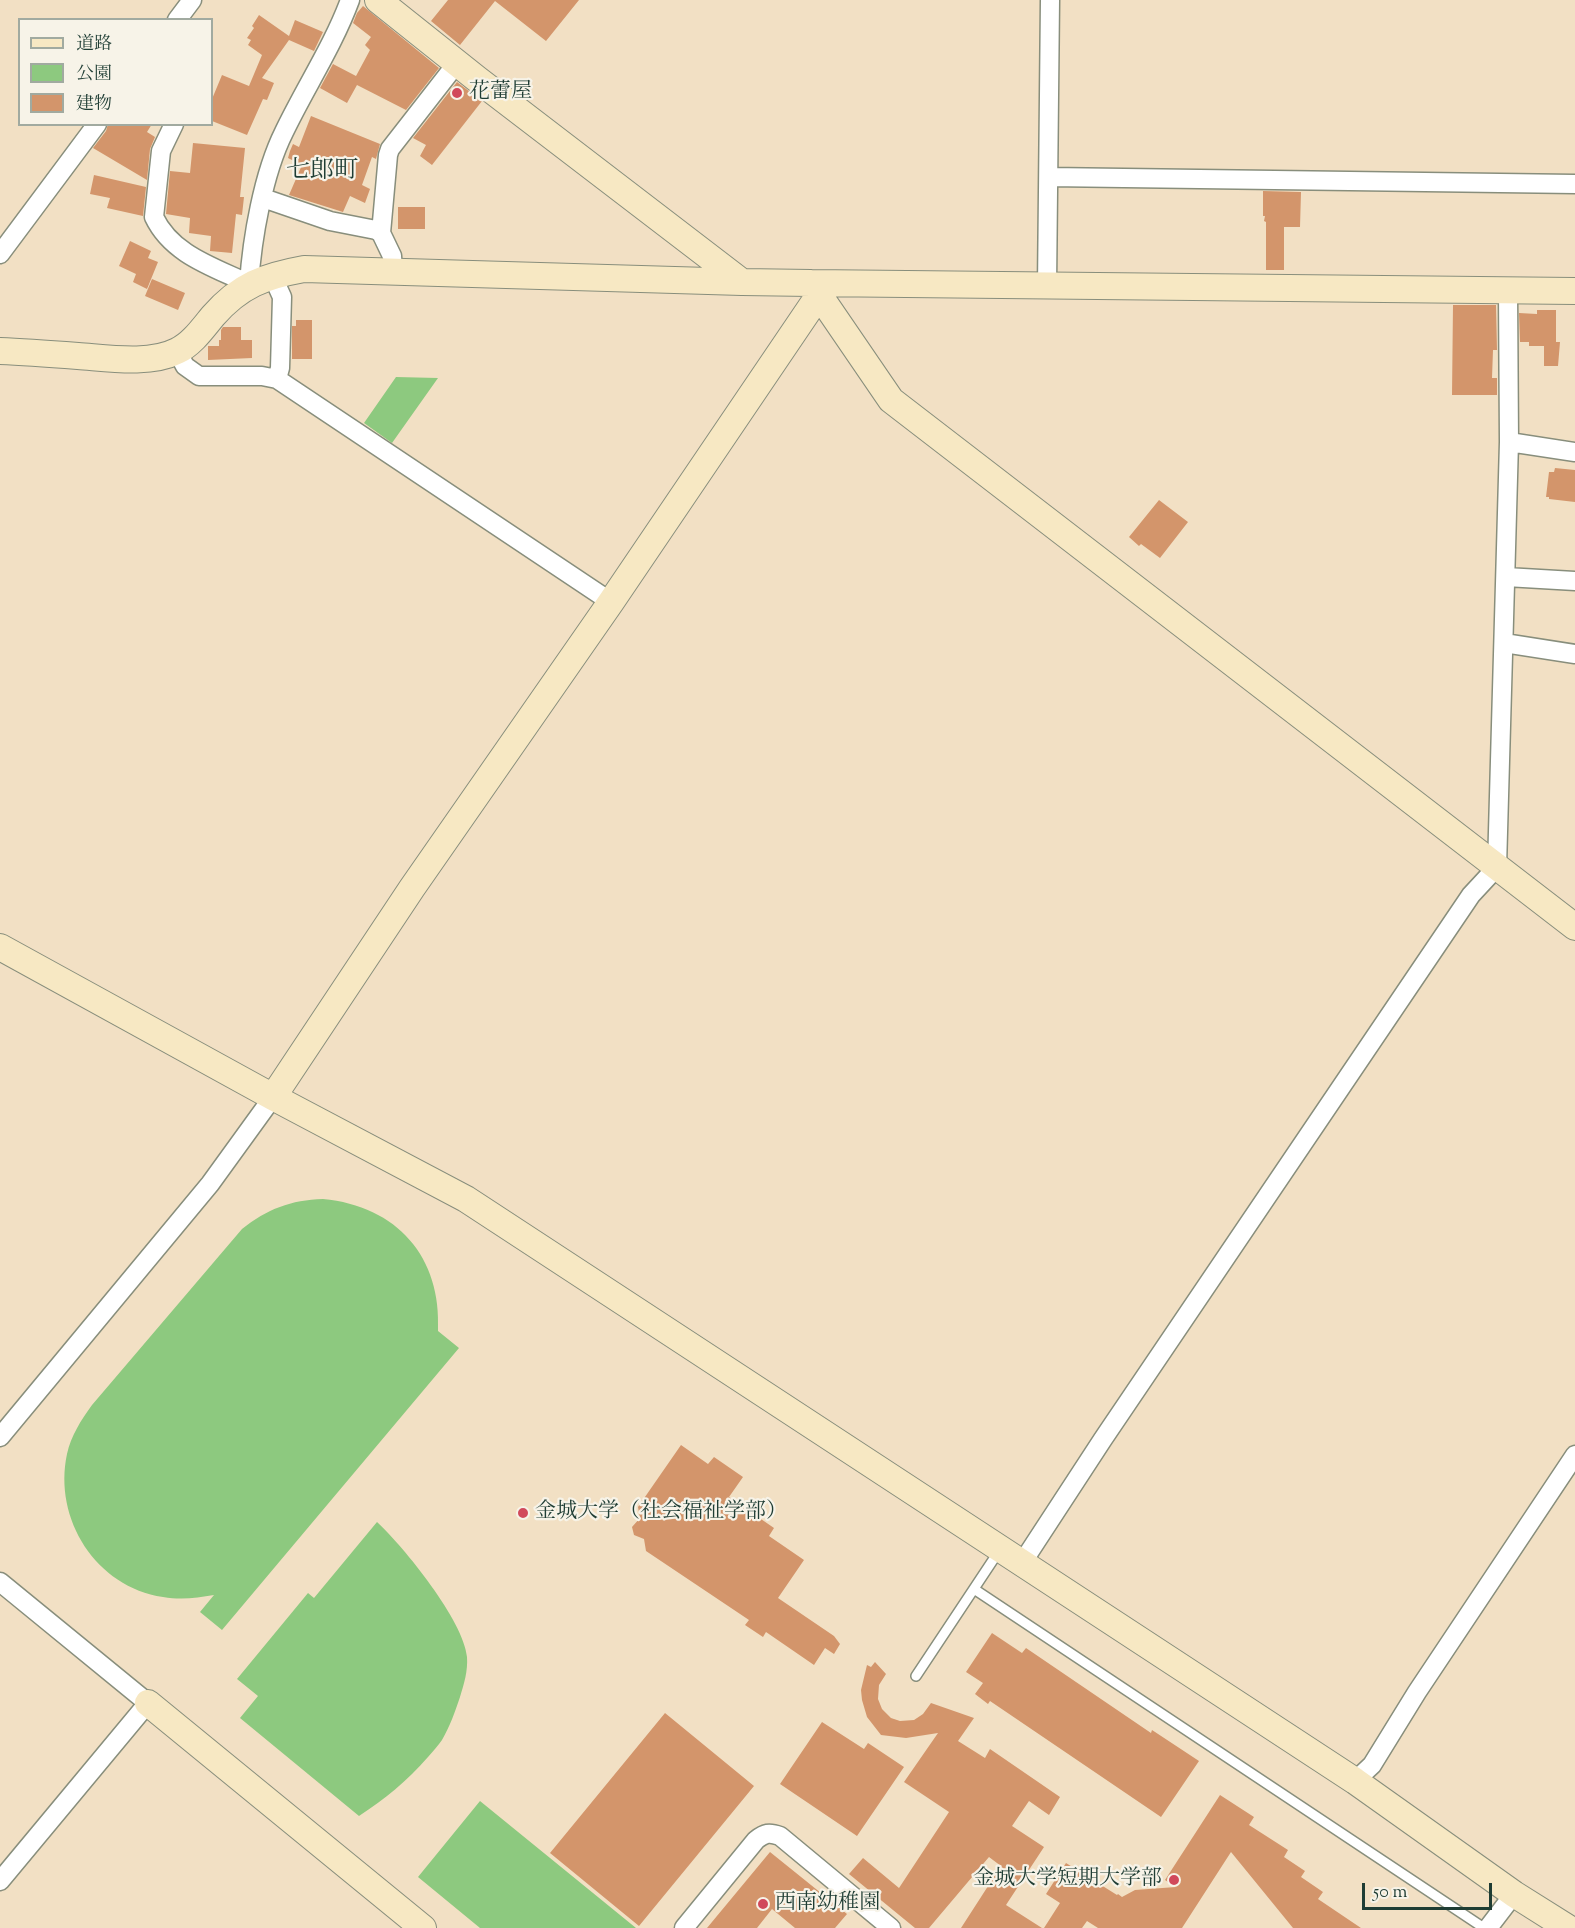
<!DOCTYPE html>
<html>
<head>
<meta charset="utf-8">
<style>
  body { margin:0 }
  #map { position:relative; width:1575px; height:1928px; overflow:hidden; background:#f2e0c4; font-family:"Sorts Mill Goudy","Noto Serif JP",serif }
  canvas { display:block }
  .legend { position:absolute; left:18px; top:18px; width:195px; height:108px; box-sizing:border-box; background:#f7f3e8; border:2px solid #a1aaa0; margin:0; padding:8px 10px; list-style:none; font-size:18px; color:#1f3d34 }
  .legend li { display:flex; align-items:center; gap:12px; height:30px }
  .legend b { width:30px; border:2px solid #a1aaa0 }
  .scale { position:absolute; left:1362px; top:1883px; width:130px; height:27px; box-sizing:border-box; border:3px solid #1f3d34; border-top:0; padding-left:8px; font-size:18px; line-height:21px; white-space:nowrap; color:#1f3d34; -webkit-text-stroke:4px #f7f3e8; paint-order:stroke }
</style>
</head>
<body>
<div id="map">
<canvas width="1575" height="1928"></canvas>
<ul class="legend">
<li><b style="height:8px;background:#f7e8c3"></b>道路</li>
<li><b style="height:16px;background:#8dc97f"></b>公園</li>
<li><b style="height:16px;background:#d3956b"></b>建物</li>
</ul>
<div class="scale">50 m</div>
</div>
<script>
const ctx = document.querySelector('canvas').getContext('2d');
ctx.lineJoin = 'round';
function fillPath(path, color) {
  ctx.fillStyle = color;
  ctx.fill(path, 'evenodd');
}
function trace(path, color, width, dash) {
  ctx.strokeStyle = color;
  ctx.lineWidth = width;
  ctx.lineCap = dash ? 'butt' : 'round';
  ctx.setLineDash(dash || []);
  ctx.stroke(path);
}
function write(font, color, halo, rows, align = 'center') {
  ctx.font = font + ' "Sorts Mill Goudy","Noto Serif JP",serif';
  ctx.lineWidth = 4.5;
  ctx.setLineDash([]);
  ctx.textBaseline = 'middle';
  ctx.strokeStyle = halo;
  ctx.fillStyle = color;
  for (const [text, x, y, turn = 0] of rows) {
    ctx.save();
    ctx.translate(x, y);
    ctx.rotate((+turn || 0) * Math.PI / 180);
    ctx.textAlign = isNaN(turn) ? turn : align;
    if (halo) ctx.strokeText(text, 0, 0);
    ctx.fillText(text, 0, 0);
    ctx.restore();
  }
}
const green = new Path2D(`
  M 396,377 L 438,378 L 392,443 L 364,423 Z
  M 323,1199 C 397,1206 442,1257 438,1331 L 459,1348 L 222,1630 L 200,1612 L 214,1595 C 197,1598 181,1600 163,1597 C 96,1587 53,1519 67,1454 C 71,1436 81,1420 92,1405 L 242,1229 C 267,1209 291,1200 323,1199 Z
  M 377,1522 C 404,1547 464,1621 467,1657 C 468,1671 464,1684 460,1697 C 455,1712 450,1726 442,1740 C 438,1746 433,1751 428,1757 C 407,1781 385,1799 359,1816 L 240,1718 L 258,1696 L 237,1679 L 308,1593 L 314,1598 Z
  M 480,1801 L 636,1928 L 480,1928 L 418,1877 Z`);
const building = new Path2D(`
  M 448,0 L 579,0 L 546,41 L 495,1 L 460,45 L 431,21 Z
  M 363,6 L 439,68 L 406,110 L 357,85 L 347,103 L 320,88 L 333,64 L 356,76 L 370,50 L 365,45 L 371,37 L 353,23 L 357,13 Z
  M 259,15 L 289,36 L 295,20 L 323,32 L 314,51 L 289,40 L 262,78 L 274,83 L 267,100 L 263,99 L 247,135 L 212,121 L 212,99 L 222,75 L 249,86 L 262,55 L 248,45 L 251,40 L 247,38 L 254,28 L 252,26 Z
  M 457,82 L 482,101 L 432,165 L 420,156 L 426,145 L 413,138 Z
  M 311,116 L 380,144 L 376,159 L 372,157 L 362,185 L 370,189 L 365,203 L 350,196 L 343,212 L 289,195 L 302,165 L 288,158 L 290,151 L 293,144 L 299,147 Z
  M 108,124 L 152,124 L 147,132 L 155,137 L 150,149 L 147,180 L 93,148 L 106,131 Z
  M 193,143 L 245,148 L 240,197 L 244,197 L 242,215 L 236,214 L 232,253 L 210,251 L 211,236 L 189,233 L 190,218 L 166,214 L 170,171 L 190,173 Z
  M 94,175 L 146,187 L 143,216 L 107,208 L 110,198 L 90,194 Z
  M 1263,191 L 1301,192 L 1300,227 L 1284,227 L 1284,270 L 1266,270 L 1266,222 L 1264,221 L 1265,216 L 1263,216 Z
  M 398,207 L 425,207 L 425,229 L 398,229 Z
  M 130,241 L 151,251 L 148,258 L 158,262 L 147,289 L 133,282 L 136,274 L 119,266 Z
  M 152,279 L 185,293 L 178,310 L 145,296 Z
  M 1453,305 L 1496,305 L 1497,350 L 1493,350 L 1492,378 L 1497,378 L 1497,395 L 1452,395 Z
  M 1537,310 L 1556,310 L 1556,342 L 1560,342 L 1558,366 L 1544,366 L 1544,346 L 1529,346 L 1529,342 L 1520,342 L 1519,313 L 1537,314 Z
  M 296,320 L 312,320 L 312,359 L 292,359 L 292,326 L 296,326 Z
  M 223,327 L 241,327 L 241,340 L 252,340 L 252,358 L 208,360 L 208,346 L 219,346 L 219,340 L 221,340 L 221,330 Z
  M 1555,468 L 1575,470 L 1575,502 L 1549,499 L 1549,497 L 1546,497 L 1549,472 L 1554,472 Z
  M 1159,500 L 1188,522 L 1160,558 L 1141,544 L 1139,546 L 1129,537 Z
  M 681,1445 L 708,1464 L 714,1457 L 743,1477 L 729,1497 L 774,1528 L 769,1536 L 804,1560 L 778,1598 L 834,1636 L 840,1644 L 834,1654 L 825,1648 L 814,1665 L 766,1632 L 763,1637 L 745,1625 L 749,1620 L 646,1551 L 644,1539 L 634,1535 L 632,1527 L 640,1518 L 638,1507 Z
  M 992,1633 L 1022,1653 L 1026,1648 L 1151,1733 L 1152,1730 L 1199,1761 L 1161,1817 L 990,1701 L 988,1704 L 975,1694 L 983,1683 L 966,1672 Z
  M 875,1662 L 886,1674 L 879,1685 L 878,1699 L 882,1709 L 891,1718 L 900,1721 L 914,1720 L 923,1714 L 931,1703 L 974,1718 L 958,1741 L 985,1758 L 990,1749 L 1060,1797 L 1049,1815 L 1029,1801 L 1012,1826 L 1044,1847 L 1006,1905 L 1042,1928 L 961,1928 L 1001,1866 L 989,1857 L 929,1928 L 915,1928 L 849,1874 L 863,1858 L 899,1888 L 949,1812 L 904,1782 L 938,1733 L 906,1738 L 881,1735 L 867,1717 L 862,1700 L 861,1690 L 867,1665 L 871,1667 Z
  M 665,1713 L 754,1786 L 639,1926 L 550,1853 Z
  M 822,1722 L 864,1749 L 868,1743 L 904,1767 L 857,1836 L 780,1784 Z
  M 1220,1795 L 1254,1817 L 1249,1825 L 1288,1850 L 1284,1857 L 1305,1871 L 1301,1877 L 1323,1892 L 1318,1899 L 1361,1928 L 1293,1928 L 1231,1852 L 1182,1928 L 1098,1928 L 1087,1921 L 1082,1928 L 1044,1928 L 1060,1903 L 1046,1894 L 1066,1863 L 1117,1895 L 1118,1894 L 1122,1897 L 1135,1890 L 1176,1887 L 1165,1880 Z
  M 770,1852 L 847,1914 L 835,1928 L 795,1928 L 772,1909 L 757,1928 L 707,1928 Z`);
const lane = new Path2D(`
  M 974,1589 L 1484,1928
  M 916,1676 L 999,1551`);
const street = new Path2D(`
  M 177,20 L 192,0
  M 174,124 L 161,151 L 154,217 C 172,255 214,267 249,284 C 252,239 263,174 284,132 C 305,88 333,46 350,0
  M 1049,177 L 1575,184
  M 263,198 L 330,221 L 376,230 L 381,233
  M 0,254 L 97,124
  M 393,271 L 392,256 L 381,233 L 388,155 L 390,149 L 457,63
  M 272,275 L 282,297 L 280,368 L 277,379
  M 1047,287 L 1050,0
  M 177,351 L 185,366 L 199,376 L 262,376 L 277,379 L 611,602
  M 1509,442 L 1575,452
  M 1506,577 L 1575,581
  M 1504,643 L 1575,654
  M 0,1437 L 210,1184 L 273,1097
  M 1022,1563 L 1103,1439 L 1471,895 L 1497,867 L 1509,442 L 1508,291
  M 0,1582 L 148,1703 L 0,1881
  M 1355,1781 L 1372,1765 L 1417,1692 L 1575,1455
  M 684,1928 L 756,1840 C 765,1833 769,1832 780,1836 L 891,1928
  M 1488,1928 L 1514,1894`);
const secondary = new Path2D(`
  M 378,0 L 477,79 L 742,282 L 811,283 L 891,400 L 1575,927
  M 811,283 L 1575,291
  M 0,351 C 26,352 52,354 78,356 C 107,358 150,365 177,351 C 192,344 203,328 213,316 C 240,285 265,276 304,269 L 742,282
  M 0,947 L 273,1097 L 466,1199 L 1355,1781 L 1514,1894 L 1568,1928
  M 273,1097 L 412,888 L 611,602 L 819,295
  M 148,1703 L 423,1928`);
const markers = [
  [457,93,6,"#d1495b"],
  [523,1513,6,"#d1495b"],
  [1174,1880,6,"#d1495b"],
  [763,1904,6,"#d1495b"]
];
const poiNames = [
  ["花蕾屋",469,93],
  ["金城大学（社会福祉学部）",535,1513],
  ["金城大学短期大学部",1162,1880,"right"],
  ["西南幼稚園",775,1904]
];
const quarterNames = [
  ["七郎町",322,173]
];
fillPath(green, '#8dc97f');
fillPath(building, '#d3956b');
trace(lane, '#888e7c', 12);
trace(street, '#888e7c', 21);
trace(secondary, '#888e7c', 28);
trace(lane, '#fff', 9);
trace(street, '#fff', 18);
trace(secondary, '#f7e8c3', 26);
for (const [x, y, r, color] of markers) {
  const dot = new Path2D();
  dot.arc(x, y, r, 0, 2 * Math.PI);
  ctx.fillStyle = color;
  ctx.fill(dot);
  trace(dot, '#f7f3e8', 2);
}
write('21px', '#1f3d34', '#f7f3e8', poiNames, 'left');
write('24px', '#1f3d34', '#f7f3e8', quarterNames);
</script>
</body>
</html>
